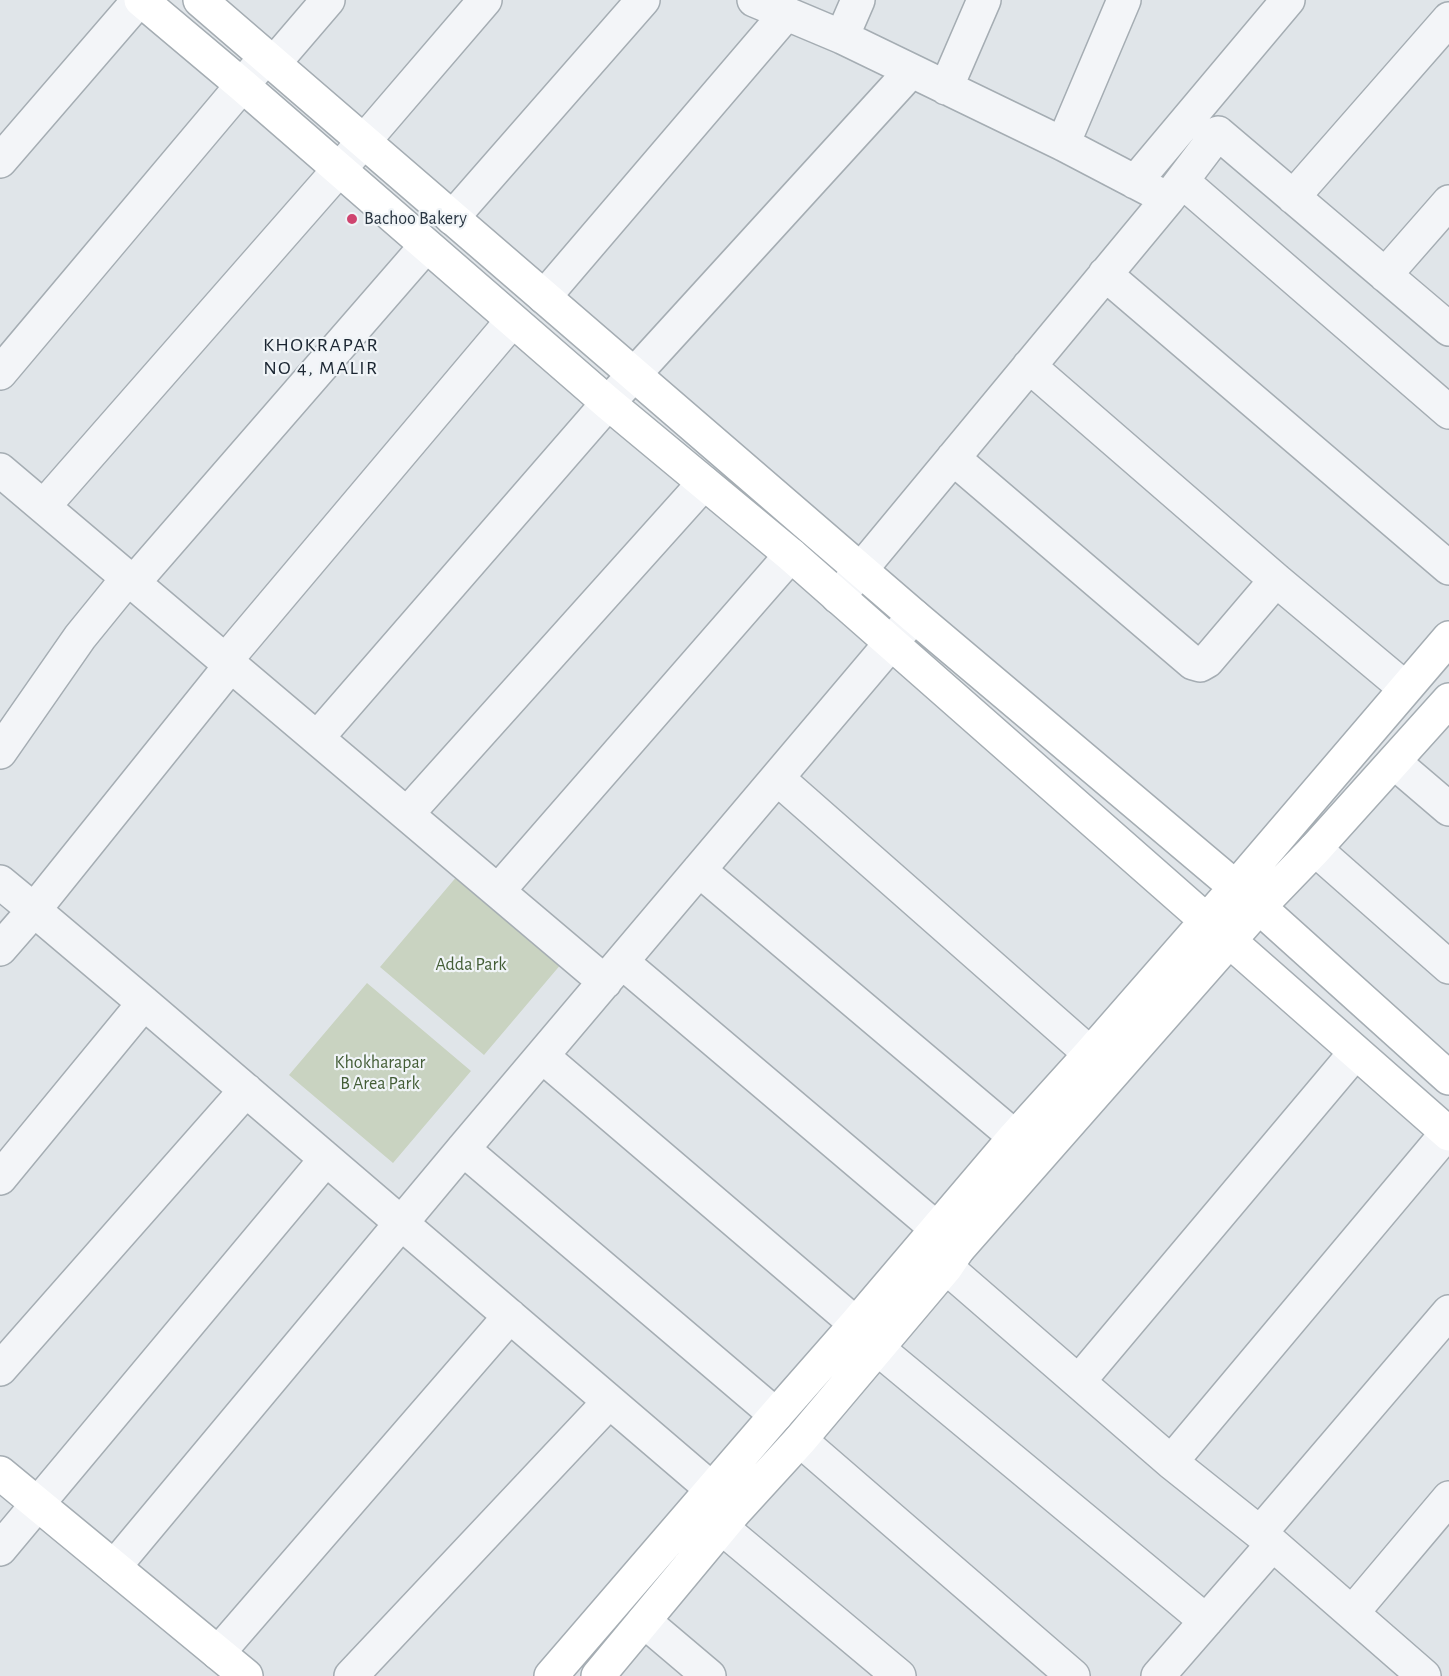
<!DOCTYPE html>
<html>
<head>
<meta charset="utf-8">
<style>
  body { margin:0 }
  canvas { display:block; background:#e0e5e9 }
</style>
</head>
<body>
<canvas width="1449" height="1676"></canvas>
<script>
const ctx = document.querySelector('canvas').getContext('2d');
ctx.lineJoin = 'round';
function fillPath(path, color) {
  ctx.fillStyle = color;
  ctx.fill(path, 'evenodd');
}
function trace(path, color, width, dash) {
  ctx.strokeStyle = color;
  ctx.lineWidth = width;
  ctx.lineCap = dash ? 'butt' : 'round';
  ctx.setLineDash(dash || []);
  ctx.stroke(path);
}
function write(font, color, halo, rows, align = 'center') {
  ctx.font = font + ' "Alegreya Sans",sans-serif';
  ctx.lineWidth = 4.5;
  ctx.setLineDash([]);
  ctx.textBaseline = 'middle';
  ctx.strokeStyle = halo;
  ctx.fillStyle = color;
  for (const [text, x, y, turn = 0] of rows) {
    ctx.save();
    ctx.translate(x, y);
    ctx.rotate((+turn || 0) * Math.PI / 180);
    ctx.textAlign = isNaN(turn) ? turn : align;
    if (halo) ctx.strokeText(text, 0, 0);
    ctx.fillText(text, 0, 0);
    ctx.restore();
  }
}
const green = new Path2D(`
  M 458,875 L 562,963 L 484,1055 L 380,967 Z
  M 367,983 L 471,1071 L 393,1163 L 289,1075 Z`);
const street = new Path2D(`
  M 754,0 L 842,37 L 1063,144 L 1168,199
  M 842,37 L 858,0
  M 274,63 L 328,0
  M 946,88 L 984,0
  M 1063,144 L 1124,0
  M 0,161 L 139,0
  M 1182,181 L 1449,412
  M 1135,182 L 1288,0
  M 1293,197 L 1449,19
  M 452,218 L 643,0
  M 1105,274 L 1449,568
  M 1385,275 L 1449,202
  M 544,297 L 786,14
  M 1029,366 L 1276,580 L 1405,688
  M 0,373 L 266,57
  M 953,458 L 1193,663 L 1200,665 L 1207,661 L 1276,580
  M 0,470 L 605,982
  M 44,506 L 364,141 L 485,0
  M 134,582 L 426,246
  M 838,597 L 1168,199 L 1218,133 L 1449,329
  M 226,660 L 512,321
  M 231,665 L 34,910 L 144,1003 L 734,1508
  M 317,738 L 608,403 L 911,71
  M 0,752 L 80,637 L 128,578
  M 1394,762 L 1449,809
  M 777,778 L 1111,1072
  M 407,814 L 704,483
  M 1315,849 L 1449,967
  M 699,870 L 1015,1137
  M 0,882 L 34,910 L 0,949
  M 498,891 L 791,555
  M 622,962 L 936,1228 L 958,1249
  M 542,1056 L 856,1324
  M 463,1149 L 776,1415
  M 0,1178 L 144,1003
  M 946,1267 L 1171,1462 L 1260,1533 L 1424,1676
  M 877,1348 L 1206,1621
  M 0,1369 L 246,1090
  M 1079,1381 L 1355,1053
  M 800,1440 L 1073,1676
  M 1171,1462 L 1447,1133
  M 721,1527 L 899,1676
  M 1260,1533 L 1449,1312
  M 0,1549 L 326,1159
  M 114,1567 L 463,1149 L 914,616
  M 1352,1613 L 1449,1498
  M 644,1621 L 709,1676
  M 218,1653 L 510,1316
  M 351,1676 L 609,1402
  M 1158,1676 L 1272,1545`);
const secondary = new Path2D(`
  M 141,0 L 242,85 L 608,403 L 791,555 L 1449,1134
  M 200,0 L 914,616 L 1259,907 L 1449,1078
  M 0,1473 L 246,1676
  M 551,1676 L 776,1415 L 856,1324 L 1015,1137 L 1090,1054 L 1235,888 L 1449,638
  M 598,1676 L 736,1510 L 800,1440 L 946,1267 L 958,1249 L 1259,907 L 1315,849 L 1449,700`);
const markers = [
  [352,219,6,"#cf446f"]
];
const poiNames = [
  ["Bachoo Bakery",364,219]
];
const parkNames = [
  ["Adda Park",471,965],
  ["Khokharapar",380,1063],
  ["B Area Park",380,1084]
];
const neighbourhoodNames = [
  ["KHOKRAPAR",321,345],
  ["NO 4, MALIR",321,368]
];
fillPath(green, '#c9d3c1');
trace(street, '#a5adb3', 36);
trace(secondary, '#a5adb3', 36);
trace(street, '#f3f5f8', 33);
trace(secondary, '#fff', 33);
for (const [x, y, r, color] of markers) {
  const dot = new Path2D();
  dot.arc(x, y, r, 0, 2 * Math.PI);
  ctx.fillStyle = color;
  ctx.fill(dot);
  trace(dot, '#f0f4f7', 2);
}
write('18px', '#293541', '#f0f4f7', poiNames, 'left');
write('18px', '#435d36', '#f0f4f7', parkNames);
ctx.letterSpacing = '1.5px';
write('20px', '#1b2632', '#f0f4f7', neighbourhoodNames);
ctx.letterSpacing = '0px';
</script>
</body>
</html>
